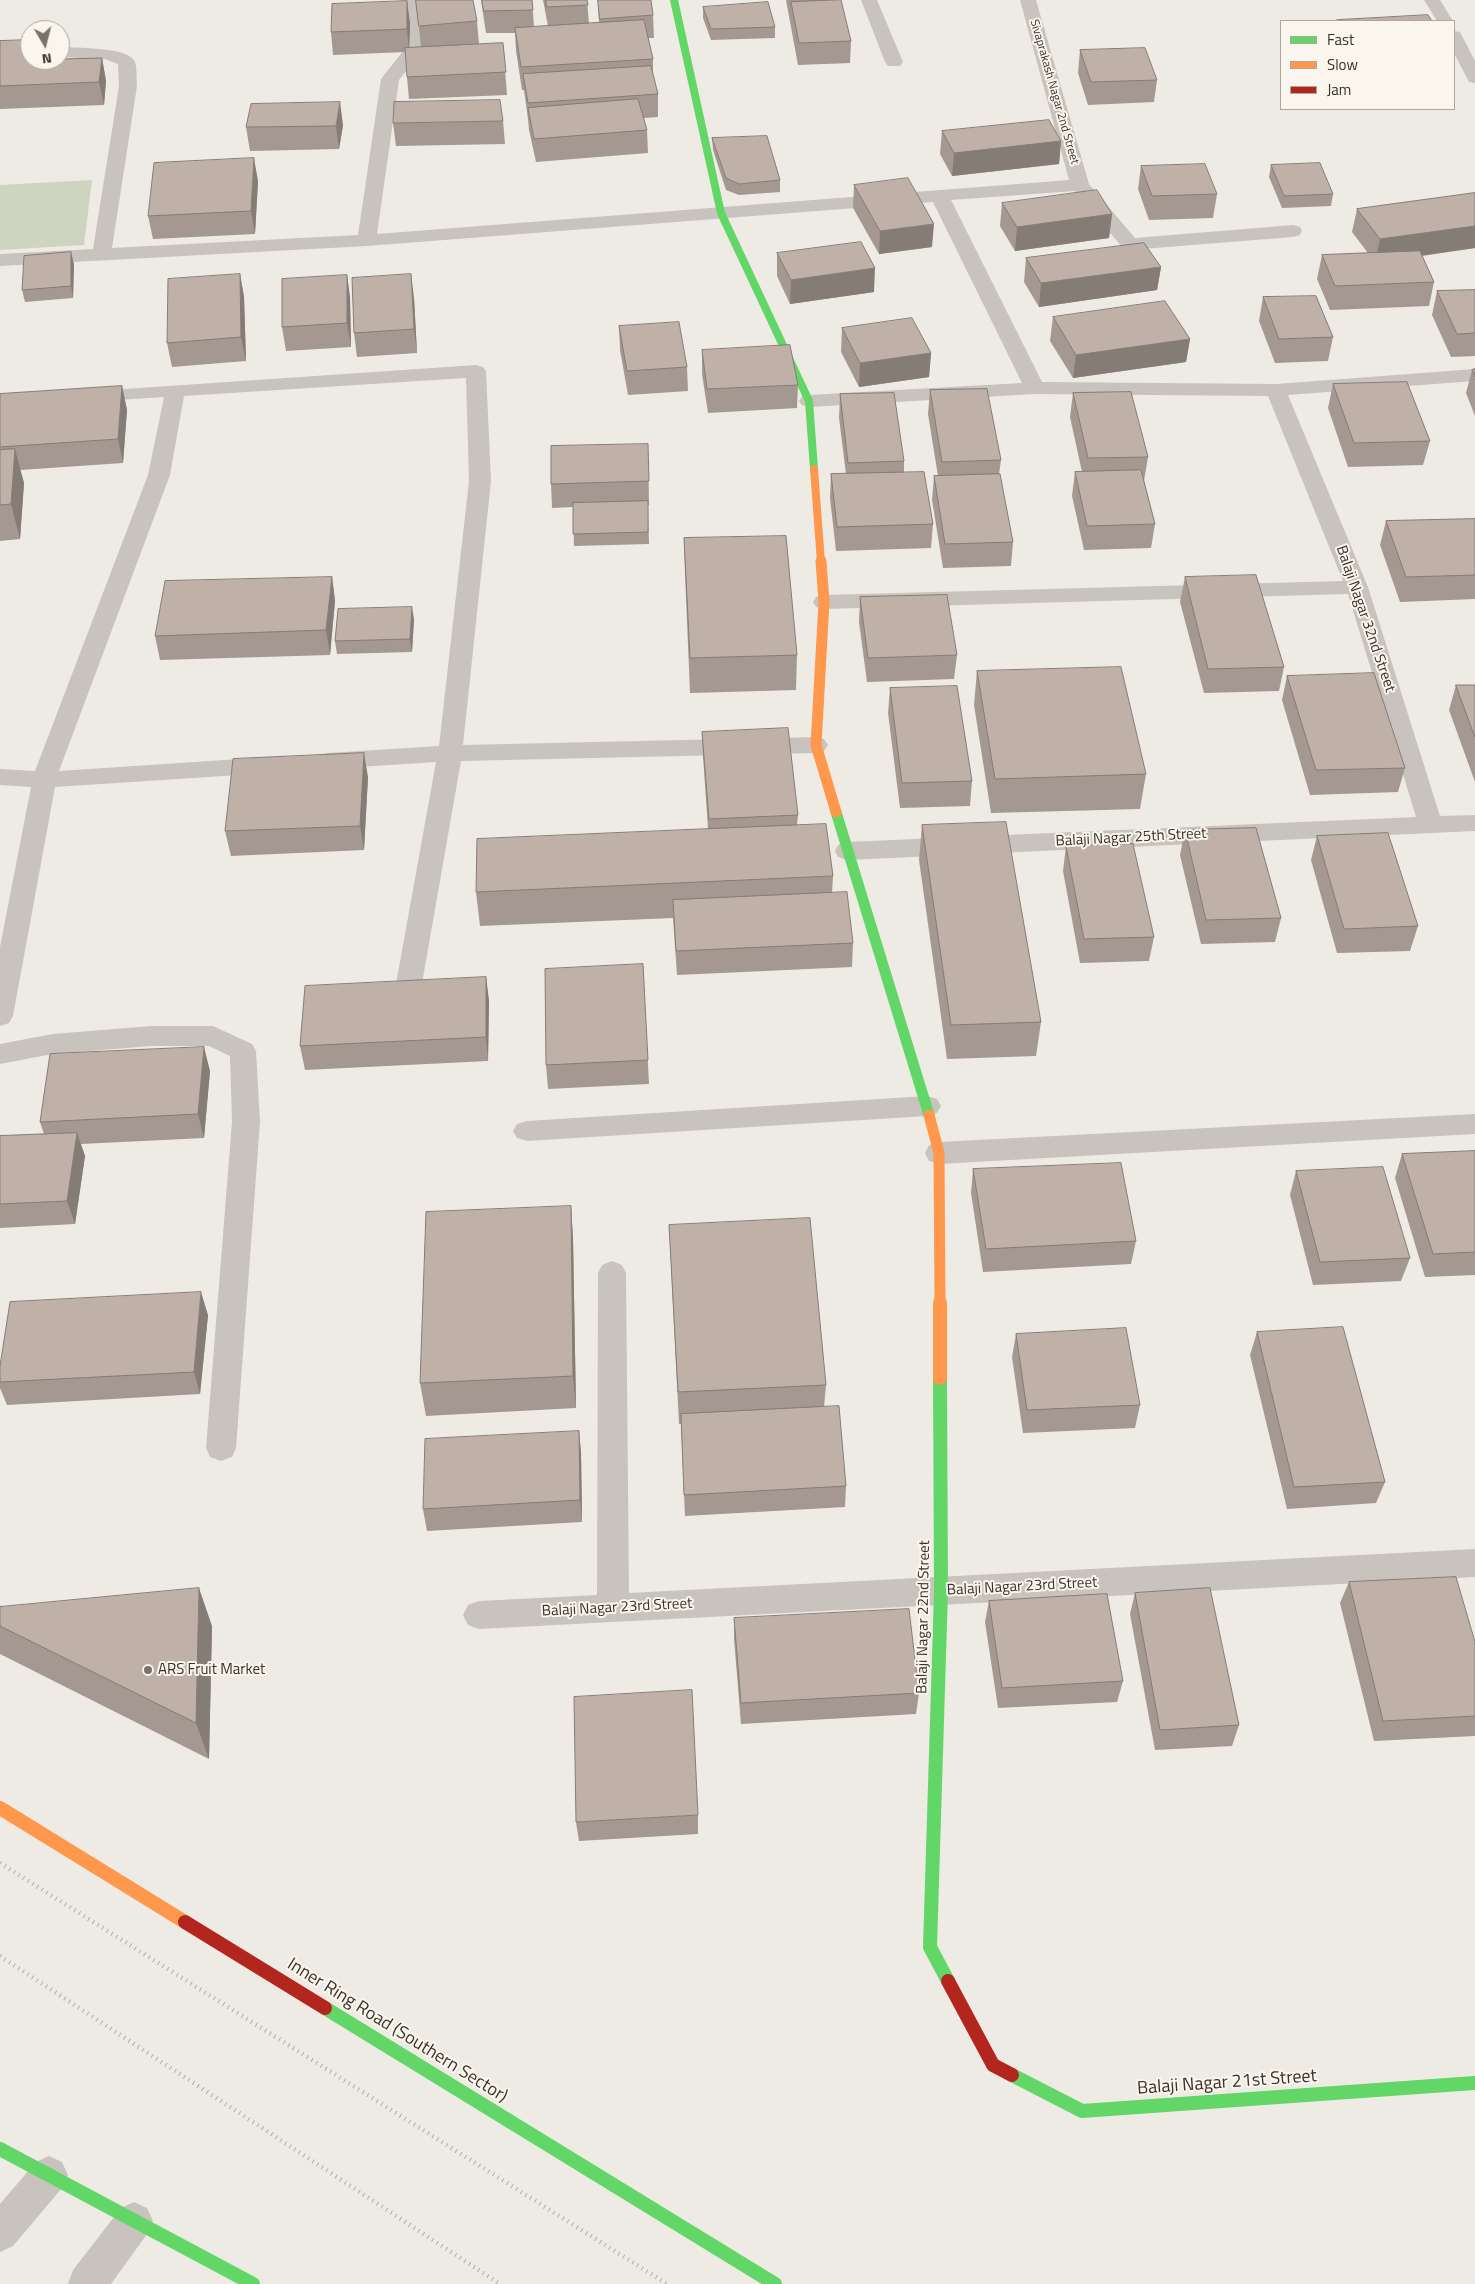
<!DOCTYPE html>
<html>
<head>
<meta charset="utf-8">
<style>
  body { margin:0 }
  #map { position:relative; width:1475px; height:2284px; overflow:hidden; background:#eeebe5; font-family:"Titillium Web",sans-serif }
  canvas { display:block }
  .legend { position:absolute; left:1280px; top:20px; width:175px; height:90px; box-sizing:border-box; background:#faf5ed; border:1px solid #ada79f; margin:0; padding:6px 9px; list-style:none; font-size:15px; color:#39312b }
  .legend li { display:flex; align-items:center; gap:10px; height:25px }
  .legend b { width:25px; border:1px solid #ada79f }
  .north { position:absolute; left:20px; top:20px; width:50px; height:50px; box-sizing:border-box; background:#faf5ed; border:1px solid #ada79f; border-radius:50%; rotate:172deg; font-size:14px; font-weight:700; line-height:20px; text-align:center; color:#39312b }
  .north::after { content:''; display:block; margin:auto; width:18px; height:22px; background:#78726c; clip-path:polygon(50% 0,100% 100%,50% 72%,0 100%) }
</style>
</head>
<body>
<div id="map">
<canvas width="1475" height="2284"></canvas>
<ul class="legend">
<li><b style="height:6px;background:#63d668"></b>Fast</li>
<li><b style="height:6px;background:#ff974d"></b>Slow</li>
<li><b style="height:6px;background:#b3261e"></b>Jam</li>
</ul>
<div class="north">N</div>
</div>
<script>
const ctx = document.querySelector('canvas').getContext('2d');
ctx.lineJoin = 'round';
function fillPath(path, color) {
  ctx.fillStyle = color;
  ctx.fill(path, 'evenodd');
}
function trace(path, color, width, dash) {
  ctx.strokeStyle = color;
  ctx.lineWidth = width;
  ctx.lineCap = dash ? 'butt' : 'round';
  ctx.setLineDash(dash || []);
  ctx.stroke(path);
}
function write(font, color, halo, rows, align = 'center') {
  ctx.font = font + ' "Titillium Web",sans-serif';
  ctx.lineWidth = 4;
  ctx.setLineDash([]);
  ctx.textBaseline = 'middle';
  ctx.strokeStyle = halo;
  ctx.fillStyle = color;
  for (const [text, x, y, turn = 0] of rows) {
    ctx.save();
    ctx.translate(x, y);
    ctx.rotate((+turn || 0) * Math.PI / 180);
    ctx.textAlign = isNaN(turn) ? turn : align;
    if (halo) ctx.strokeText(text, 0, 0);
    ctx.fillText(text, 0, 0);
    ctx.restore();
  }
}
const green = new Path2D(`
  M 92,180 L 84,245 L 0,250 L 0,185 Z`);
const street = new Path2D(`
  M 401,0 L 417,0 L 422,51 L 399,80 L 377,234 L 1069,180 L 1020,0 L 1036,0 L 1089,184 L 1135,238 L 1293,225 L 1300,227 L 1302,231 L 1300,235 L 1293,237 L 1130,250 L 1123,248 L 1075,191 L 951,200 L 1042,382 L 1276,384 L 1475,369 L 1475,381 L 1288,395 L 1368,587 L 1440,816 L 1475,815 L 1475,831 L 847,860 L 838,857 L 835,851 L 838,845 L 847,842 L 1416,817 L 1348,594 L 824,609 L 816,607 L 813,602 L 816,597 L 824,595 L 1343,581 L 1268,396 L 1035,394 L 809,407 L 802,405 L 799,401 L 802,397 L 809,395 L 1022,383 L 933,202 L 367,246 L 0,266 L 0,254 L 93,249 L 119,86 L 118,64 L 105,59 L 60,57 L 60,47 C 76,48 123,47 133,59 C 138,64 136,79 137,86 L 112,248 L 358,235 L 381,79 L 404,50 Z
  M 861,0 L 877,0 L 903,62 L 900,66 L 888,66 L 885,62 Z
  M 1424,0 L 1440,0 L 1453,21 L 1437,21 Z
  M 1454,31 L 1460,32 L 1475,61 L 1475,83 L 1469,82 L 1454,53 Z
  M 476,365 L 483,367 L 486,371 L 491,481 L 463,745 L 816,737 L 824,739 L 828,745 L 824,751 L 816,753 L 461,761 L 420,995 L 416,1002 L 407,1004 L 398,1002 L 394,995 L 436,762 L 328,769 L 320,767 L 316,761 L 320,755 L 328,753 L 439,746 L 469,481 L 466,378 L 184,396 L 170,475 L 59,771 L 270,757 L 278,759 L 282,765 L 278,771 L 270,773 L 55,787 L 13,1016 L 9,1023 L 0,1026 L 0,947 L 31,787 L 0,785 L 0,769 L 35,771 L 148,475 L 164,397 L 88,402 L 81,400 L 78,396 L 81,392 Z
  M 151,1026 L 213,1026 L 252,1044 L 256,1051 L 260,1122 L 236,1448 L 232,1457 L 221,1461 L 210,1457 L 206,1448 L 232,1122 L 230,1056 L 209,1046 L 151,1046 L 53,1054 L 0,1064 L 0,1044 L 53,1034 Z
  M 927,1096 L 937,1099 L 941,1106 L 937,1113 L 927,1116 L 527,1141 L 517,1138 L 513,1131 L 517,1124 L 527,1121 Z
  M 1475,1114 L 1475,1134 L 939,1164 L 929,1161 L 925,1153 L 929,1145 L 939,1142 Z
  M 612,1261 L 622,1265 L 626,1273 L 629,1593 L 1475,1549 L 1475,1577 L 479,1629 L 468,1625 L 463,1615 L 468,1605 L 479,1601 L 597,1595 L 598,1273 L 602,1265 Z
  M 49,2156 L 62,2162 L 68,2175 L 62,2188 L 13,2246 L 0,2252 L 0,2204 L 36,2162 Z
  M 134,2202 L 147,2208 L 153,2221 L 147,2234 L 111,2284 L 68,2284 L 73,2270 L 121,2208 Z`);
const fastFar2 = new Path2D(`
  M 674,0 L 721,213 L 809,401 L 814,469`);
const fastFar1 = new Path2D(`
  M 836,812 L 929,1115`);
const fast = new Path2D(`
  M 940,1378 L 941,1591 L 930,1947 L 948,1981
  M 325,2008 L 775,2284
  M 1012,2075 L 1082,2111 L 1475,2083
  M 0,2149 L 253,2284`);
const slowFar2 = new Path2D(`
  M 814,469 L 821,562`);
const slowFar1 = new Path2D(`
  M 821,561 L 824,602 L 816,745 L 836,812
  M 929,1115 L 939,1153 L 940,1305`);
const slow = new Path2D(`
  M 940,1303 L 940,1378
  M 0,1808 L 185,1922`);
const jam = new Path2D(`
  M 185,1922 L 325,2008
  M 948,1981 L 993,2065 L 1012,2075`);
const rail = new Path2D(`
  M 0,1863 L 667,2284
  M 0,1956 L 500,2284`);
const wall = new Path2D(`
  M 416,0 L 477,21 L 479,44 L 463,45 L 503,43 L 507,95 L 409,99 L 407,77 L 406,52 L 333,55 L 331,32 L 407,1 L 410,24 L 409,48 L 421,47 Z
  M 481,0 L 532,0 L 534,27 L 548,26 L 543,0 L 587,0 L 589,24 L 599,23 L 598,0 L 653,15 L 654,38 L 648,38 L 653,59 L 653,76 L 658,94 L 658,117 L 644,118 L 647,130 L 648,153 L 536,162 L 529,130 L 528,119 L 524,90 L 522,90 L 516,51 L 515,33 L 486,33 Z
  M 786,0 L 841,0 L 851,41 L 850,63 L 798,65 Z
  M 703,7 L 775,27 L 775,38 L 711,40 L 703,18 Z
  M 0,41 L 60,60 L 60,47 L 63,59 L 102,58 L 106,81 L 104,105 L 0,109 Z
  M 1080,50 L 1157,80 L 1154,102 L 1088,105 L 1078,73 Z
  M 503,121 L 505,144 L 396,146 L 393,123 Z
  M 343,125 L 339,149 L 250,151 L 246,127 Z
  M 942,131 L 1061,141 L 1059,164 L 952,176 L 940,154 Z
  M 712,138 L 780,180 L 780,192 L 739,195 L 726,190 L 713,150 Z
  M 1271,165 L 1333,194 L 1331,206 L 1282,208 L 1269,177 Z
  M 1141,166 L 1217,194 L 1213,218 L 1149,220 L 1138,189 Z
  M 258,181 L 255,234 L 153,239 L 148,216 Z
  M 854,185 L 932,247 L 879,254 L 853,208 Z
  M 1475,193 L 1475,248 L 1422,256 L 1434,282 L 1429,306 L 1330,310 L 1317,279 L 1322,255 L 1368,253 L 1352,232 L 1357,209 Z
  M 1002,203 L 1112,214 L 1109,238 L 1015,251 L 1000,226 Z
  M 777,253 L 874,292 L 790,304 L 777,276 Z
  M 1026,258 L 1161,267 L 1157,290 L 1039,307 L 1024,282 Z
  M 74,264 L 73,298 L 25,302 L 22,290 Z
  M 240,274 L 244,297 L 246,361 L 172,367 L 167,343 Z
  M 347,275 L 350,298 L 351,347 L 286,351 L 282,327 Z
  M 1475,290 L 1475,356 L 1451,357 L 1432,315 L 1437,291 Z
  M 1263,297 L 1333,337 L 1328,361 L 1275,363 L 1259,321 Z
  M 414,298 L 417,353 L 357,357 L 354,333 Z
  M 1053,317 L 1190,339 L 1186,362 L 1073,378 L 1050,341 Z
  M 619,326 L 687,367 L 688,391 L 628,395 L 620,350 Z
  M 842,328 L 931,353 L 929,377 L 859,387 L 841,352 Z
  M 702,350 L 798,385 L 797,408 L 708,413 L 702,374 Z
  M 1475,369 L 1475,416 L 1466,393 L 1472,370 Z
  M 1333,384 L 1430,441 L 1423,465 L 1348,467 L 1328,408 Z
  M 122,386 L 127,410 L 123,463 L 20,470 L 24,483 L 20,539 L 0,541 L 0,394 Z
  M 930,390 L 1001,460 L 999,474 L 1013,542 L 1011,566 L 943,568 L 932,500 L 934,476 L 938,476 L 928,414 Z
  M 1073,393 L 1148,457 L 1144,481 L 1155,524 L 1151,548 L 1084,550 L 1072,496 L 1075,472 L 1082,472 L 1070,417 Z
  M 840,394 L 904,461 L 904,472 L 933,524 L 931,548 L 836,551 L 830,498 L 831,474 L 846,474 L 839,418 Z
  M 648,444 L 649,505 L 648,505 L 649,544 L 574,546 L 573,507 L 552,508 L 551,484 Z
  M 1475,519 L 1475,599 L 1400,602 L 1380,545 L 1386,521 Z
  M 684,538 L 797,655 L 796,690 L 690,693 L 685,573 Z
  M 332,577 L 335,601 L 330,655 L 160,660 L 155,636 Z
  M 1185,577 L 1284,667 L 1279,691 L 1204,693 L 1180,602 Z
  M 860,597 L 957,655 L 954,679 L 867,682 L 859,622 Z
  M 414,619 L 412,652 L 337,654 L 335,641 Z
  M 977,671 L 1146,774 L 1140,809 L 991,813 L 974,705 Z
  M 1287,676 L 1405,768 L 1398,792 L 1310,795 L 1282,700 Z
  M 1456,685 L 1475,685 L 1475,782 L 1449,710 Z
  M 890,688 L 972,781 L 970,806 L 900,808 L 888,713 Z
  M 702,732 L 798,815 L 797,825 L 833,876 L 832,893 L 853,943 L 852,967 L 677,975 L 673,918 L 480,926 L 476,892 L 708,829 L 703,756 Z
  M 368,777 L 364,850 L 231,856 L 225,831 Z
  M 922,825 L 1041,1022 L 1036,1056 L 947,1059 L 919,860 Z
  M 1185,830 L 1281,918 L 1275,942 L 1201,944 L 1180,855 Z
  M 1317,836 L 1418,926 L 1410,951 L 1337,953 L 1311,860 Z
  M 1066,846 L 1154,937 L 1149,961 L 1080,963 L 1063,871 Z
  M 643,964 L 649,1084 L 548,1089 L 546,1065 Z
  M 486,977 L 489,1001 L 488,1061 L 305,1070 L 300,1046 Z
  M 210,1071 L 204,1138 L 81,1144 L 85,1156 L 75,1224 L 0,1228 L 0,1136 L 44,1134 L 40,1122 Z
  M 1475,1151 L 1475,1275 L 1425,1277 L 1395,1178 L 1402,1154 Z
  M 973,1169 L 1136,1241 L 1131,1264 L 983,1272 L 971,1193 Z
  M 1296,1171 L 1410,1258 L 1401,1281 L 1313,1285 L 1290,1195 Z
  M 571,1206 L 573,1239 L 576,1408 L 426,1416 L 420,1383 Z
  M 669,1225 L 826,1385 L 824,1407 L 846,1486 L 845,1507 L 685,1516 L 681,1424 L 679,1424 Z
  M 208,1315 L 200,1394 L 7,1405 L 0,1388 L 0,1366 Z
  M 1257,1332 L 1385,1482 L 1376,1503 L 1287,1509 L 1250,1355 Z
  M 1016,1334 L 1140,1405 L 1135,1428 L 1023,1433 L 1012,1357 Z
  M 579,1431 L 581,1453 L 582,1522 L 427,1531 L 423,1509 Z
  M 1349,1582 L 1475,1642 L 1475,1736 L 1374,1741 L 1340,1603 Z
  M 1135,1593 L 1239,1725 L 1232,1746 L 1155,1750 L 1130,1614 Z
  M 989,1601 L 1123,1681 L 1117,1702 L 998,1708 L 985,1622 Z
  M 0,1607 L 212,1626 L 209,1759 L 0,1654 Z
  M 734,1618 L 919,1693 L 916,1714 L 741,1724 L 734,1639 Z
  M 698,1815 L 698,1834 L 579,1841 L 576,1822 Z`);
const shadedWall = new Path2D(`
  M 407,1 L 410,24 L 409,52 L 407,29 Z
  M 60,47 L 63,61 L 60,60 Z
  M 102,58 L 106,81 L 104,105 L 99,82 Z
  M 340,102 L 343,125 L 339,149 L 336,126 Z
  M 1061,141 L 1059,164 L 952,176 L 954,153 Z
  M 254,158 L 258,181 L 255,234 L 251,211 Z
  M 1112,214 L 1109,238 L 1015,251 L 1017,227 Z
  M 934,224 L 932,247 L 879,254 L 880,231 Z
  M 1475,226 L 1475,248 L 1375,262 L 1380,239 Z
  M 71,252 L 74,264 L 73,298 L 71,286 Z
  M 1161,267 L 1157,290 L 1039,307 L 1041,283 Z
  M 875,268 L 874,292 L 790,304 L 791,280 Z
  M 240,274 L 244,297 L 246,361 L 241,337 Z
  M 411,274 L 414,298 L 417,353 L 414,329 Z
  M 347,275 L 350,298 L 351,347 L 347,323 Z
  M 1190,339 L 1186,362 L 1073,378 L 1076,355 Z
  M 931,353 L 929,377 L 859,387 L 860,363 Z
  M 122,386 L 127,410 L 123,463 L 118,439 Z
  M 15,449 L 24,483 L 20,539 L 11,504 Z
  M 332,577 L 335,601 L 330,655 L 326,630 Z
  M 412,607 L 414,619 L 412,652 L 410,639 Z
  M 364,753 L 368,777 L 364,850 L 360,826 Z
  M 486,977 L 489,1001 L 488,1061 L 486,1037 Z
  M 204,1047 L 210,1071 L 204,1138 L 198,1114 Z
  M 77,1133 L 85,1156 L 75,1224 L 67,1201 Z
  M 571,1206 L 573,1239 L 576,1408 L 573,1376 Z
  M 201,1292 L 208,1315 L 200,1394 L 194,1372 Z
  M 579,1431 L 581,1453 L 582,1522 L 580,1500 Z
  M 199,1588 L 212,1626 L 209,1759 L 196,1723 Z`);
const building = new Path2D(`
  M 416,0 L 473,0 L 477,21 L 419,26 Z
  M 482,0 L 532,0 L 533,10 L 484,11 Z
  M 546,0 L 587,0 L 588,5 L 547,7 Z
  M 598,0 L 651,0 L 653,15 L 600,19 Z
  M 841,0 L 851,41 L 799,43 L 791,2 Z
  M 407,1 L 407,29 L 331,32 L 332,4 Z
  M 768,2 L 775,27 L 711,29 L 703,7 Z
  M 1428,15 L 1432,21 L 1338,21 L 1337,20 Z
  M 644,20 L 653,59 L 521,67 L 515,28 Z
  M 30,40 L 30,60 L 60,60 L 60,59 L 102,58 L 99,82 L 0,86 L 0,41 Z
  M 503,43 L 506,72 L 407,77 L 405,48 Z
  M 1145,48 L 1157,80 L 1091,82 L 1080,50 Z
  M 651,66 L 658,94 L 528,103 L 523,74 Z
  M 638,99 L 647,130 L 534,139 L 528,108 Z
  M 500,100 L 503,121 L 393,123 L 394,102 Z
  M 340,102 L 336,126 L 246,127 L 251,104 Z
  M 1049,120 L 1061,141 L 954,153 L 942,131 Z
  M 767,136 L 780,180 L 739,184 L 726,178 L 712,138 Z
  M 254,158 L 251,211 L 148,216 L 154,163 Z
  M 1320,163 L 1333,194 L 1284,196 L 1271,165 Z
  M 1205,164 L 1217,194 L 1152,196 L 1141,166 Z
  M 908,178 L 934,224 L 880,231 L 854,185 Z
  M 1097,190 L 1112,214 L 1017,227 L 1002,203 Z
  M 1475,193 L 1475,226 L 1380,239 L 1357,209 Z
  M 861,242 L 875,268 L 791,280 L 777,253 Z
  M 1144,243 L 1161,267 L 1041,283 L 1026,258 Z
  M 1420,251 L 1434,282 L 1335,286 L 1322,255 Z
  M 71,252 L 71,286 L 22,290 L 24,256 Z
  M 240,274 L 241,337 L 167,343 L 168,279 Z
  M 411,274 L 414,329 L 354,333 L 352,278 Z
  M 347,275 L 347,323 L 282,327 L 282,279 Z
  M 1475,290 L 1475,333 L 1457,334 L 1437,291 Z
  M 1316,296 L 1333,337 L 1279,339 L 1263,297 Z
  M 1165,301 L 1190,339 L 1076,355 L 1053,317 Z
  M 912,318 L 931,353 L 860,363 L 842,328 Z
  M 679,322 L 687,367 L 627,371 L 619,326 Z
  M 790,345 L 798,385 L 707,389 L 702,350 Z
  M 1475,369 L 1475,377 L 1472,370 Z
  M 1407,382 L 1430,441 L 1354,443 L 1333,384 Z
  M 122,386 L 118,439 L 0,447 L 0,394 Z
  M 987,389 L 1001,460 L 942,462 L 930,390 Z
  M 1131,392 L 1148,457 L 1088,458 L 1073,393 Z
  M 894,393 L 904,461 L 848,463 L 840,394 Z
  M 648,444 L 649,481 L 551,484 L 551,446 Z
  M 15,449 L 11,504 L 0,505 L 0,450 Z
  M 1141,470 L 1155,524 L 1087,526 L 1075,472 Z
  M 924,472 L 933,524 L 837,527 L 831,474 Z
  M 1000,474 L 1013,542 L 945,544 L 934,476 Z
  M 648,501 L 648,532 L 573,534 L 573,503 Z
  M 1475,519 L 1475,575 L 1406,577 L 1386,521 Z
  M 786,536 L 797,655 L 690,658 L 684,538 Z
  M 1256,575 L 1284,667 L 1208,669 L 1185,577 Z
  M 332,577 L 326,630 L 155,636 L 165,581 Z
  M 947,595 L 957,655 L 868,658 L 860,597 Z
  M 412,607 L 410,639 L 335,641 L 338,609 Z
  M 1121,667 L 1146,774 L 995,779 L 977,671 Z
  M 1374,673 L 1405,768 L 1316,770 L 1287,676 Z
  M 1456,685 L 1475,685 L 1475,737 Z
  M 957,686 L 972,781 L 902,783 L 890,688 Z
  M 788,728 L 798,815 L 709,819 L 702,732 Z
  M 364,753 L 360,826 L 225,831 L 233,759 Z
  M 1006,822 L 1041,1022 L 951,1025 L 922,825 Z
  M 826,824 L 833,876 L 476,892 L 477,839 Z
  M 1256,828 L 1281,918 L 1206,920 L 1185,830 Z
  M 1388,833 L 1418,926 L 1344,929 L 1317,836 Z
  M 1133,844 L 1154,937 L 1084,939 L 1066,846 Z
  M 847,892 L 853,943 L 676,951 L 673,900 Z
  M 643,964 L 648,1060 L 546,1065 L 545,969 Z
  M 486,977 L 486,1037 L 300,1046 L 305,986 Z
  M 204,1047 L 198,1114 L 40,1122 L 50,1054 Z
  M 77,1133 L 67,1201 L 0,1204 L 0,1136 Z
  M 1475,1151 L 1475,1252 L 1433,1254 L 1402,1154 Z
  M 1121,1163 L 1136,1241 L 986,1249 L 973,1169 Z
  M 1383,1167 L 1410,1258 L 1320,1262 L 1296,1171 Z
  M 571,1206 L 573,1376 L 420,1383 L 426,1212 Z
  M 810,1218 L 826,1385 L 678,1392 L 669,1225 Z
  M 201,1292 L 194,1372 L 0,1382 L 0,1366 L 10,1302 Z
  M 1343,1327 L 1385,1482 L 1294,1487 L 1257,1332 Z
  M 1126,1328 L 1140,1405 L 1027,1410 L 1016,1334 Z
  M 839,1406 L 846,1486 L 684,1495 L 681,1414 Z
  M 579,1431 L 580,1500 L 423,1509 L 425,1439 Z
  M 1456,1577 L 1475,1642 L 1475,1716 L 1383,1721 L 1349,1582 Z
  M 199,1588 L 196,1723 L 0,1626 L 0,1607 Z
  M 1210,1588 L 1239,1725 L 1160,1730 L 1135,1593 Z
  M 1107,1594 L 1123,1681 L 1002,1688 L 989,1601 Z
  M 909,1609 L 919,1693 L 741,1703 L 734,1618 Z
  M 692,1690 L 698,1815 L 576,1822 L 574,1697 Z`);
const markers = [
  [148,1670,5,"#78726c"]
];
const farStreetnames = [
  ["Sivaprakash Nagar 2nd Street",1054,92,74]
];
const streetNames = [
  ["Balaji Nagar 32nd Street",1365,619,71],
  ["Balaji Nagar 25th Street",1131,838,-3],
  ["Balaji Nagar 23rd Street",1022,1587,-3],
  ["Balaji Nagar 23rd Street",617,1608,-3],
  ["Balaji Nagar 22nd Street",924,1617,-89]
];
const poiNames = [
  ["ARS Fruit Market",158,1670]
];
const nearStreetnames = [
  ["Inner Ring Road (Southern Sector)",397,2031,32],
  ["Balaji Nagar 21st Street",1227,2083,-4]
];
fillPath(green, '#ced4c0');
fillPath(street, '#c8c3bd');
trace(fastFar2, '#63d668', 8);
trace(fastFar1, '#63d668', 11);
trace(fast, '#63d668', 14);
trace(slowFar2, '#ff974d', 8);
trace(slowFar1, '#ff974d', 11);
trace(slow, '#ff974d', 14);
trace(jam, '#b3261e', 14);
trace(rail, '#b0aca7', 4.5, [1, 4.5]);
fillPath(wall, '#a59890');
fillPath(shadedWall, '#867c76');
fillPath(building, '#c0b1a8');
trace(building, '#867c76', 1);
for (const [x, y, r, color] of markers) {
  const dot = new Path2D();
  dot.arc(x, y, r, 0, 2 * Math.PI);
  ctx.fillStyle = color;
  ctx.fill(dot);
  trace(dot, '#faf5ed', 2);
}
write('12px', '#39312b', '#faf5ed', farStreetnames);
write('15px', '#39312b', '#faf5ed', streetNames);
write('15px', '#39312b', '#faf5ed', poiNames, 'left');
write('18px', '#39312b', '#faf5ed', nearStreetnames);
</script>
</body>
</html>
